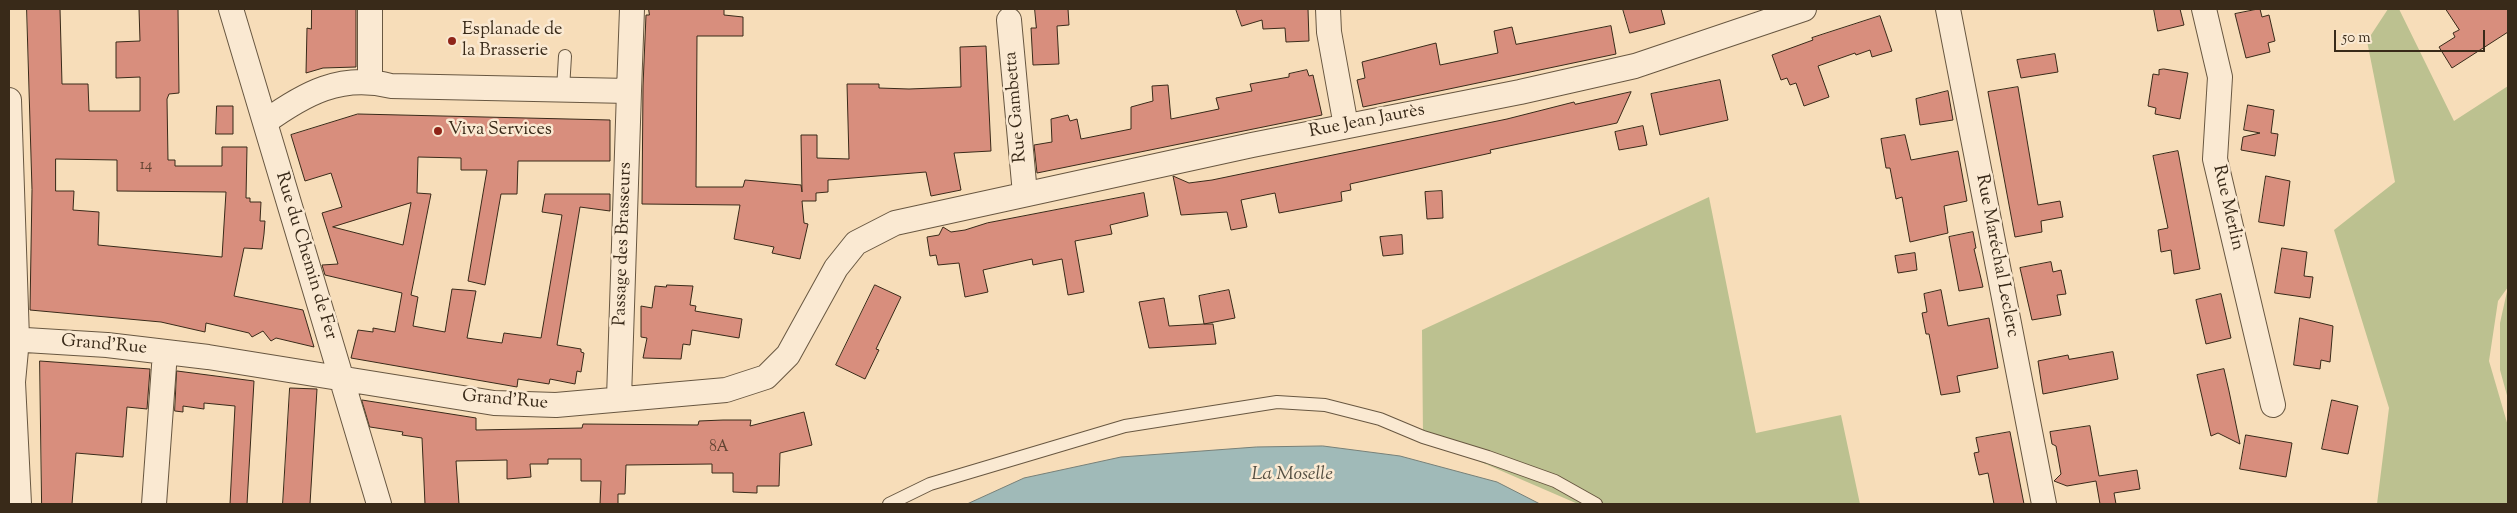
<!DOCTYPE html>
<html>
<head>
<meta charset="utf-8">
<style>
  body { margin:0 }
  #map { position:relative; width:2517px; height:513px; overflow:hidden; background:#f7ddb9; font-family:"Sorts Mill Goudy",serif }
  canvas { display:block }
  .frame { position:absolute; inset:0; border:10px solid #392a19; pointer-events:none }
  .scale { position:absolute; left:2334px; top:30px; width:151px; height:22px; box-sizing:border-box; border:2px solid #392a19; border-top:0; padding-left:6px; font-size:15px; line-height:18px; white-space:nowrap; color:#392a19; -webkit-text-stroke:4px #fae9d2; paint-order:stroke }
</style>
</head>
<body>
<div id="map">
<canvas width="2517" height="513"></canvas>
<div class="frame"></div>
<div class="scale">50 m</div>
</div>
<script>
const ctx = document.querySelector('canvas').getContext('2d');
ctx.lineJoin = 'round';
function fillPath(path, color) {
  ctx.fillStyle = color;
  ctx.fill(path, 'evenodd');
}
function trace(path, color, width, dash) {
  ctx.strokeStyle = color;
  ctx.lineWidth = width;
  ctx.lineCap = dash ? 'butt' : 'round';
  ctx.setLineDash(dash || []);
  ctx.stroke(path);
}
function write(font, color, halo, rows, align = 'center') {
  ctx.font = font + ' "Sorts Mill Goudy",serif';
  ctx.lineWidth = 5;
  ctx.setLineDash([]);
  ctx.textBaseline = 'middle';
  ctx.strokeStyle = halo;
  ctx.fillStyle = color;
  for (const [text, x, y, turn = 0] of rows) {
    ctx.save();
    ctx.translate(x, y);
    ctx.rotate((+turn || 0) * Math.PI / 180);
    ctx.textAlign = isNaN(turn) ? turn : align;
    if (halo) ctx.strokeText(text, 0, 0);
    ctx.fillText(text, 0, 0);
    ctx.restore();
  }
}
const green = new Path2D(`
  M 2388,9 L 2399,9 L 2454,121 L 2508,86 L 2508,399 L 2500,370 L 2500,323 L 2508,287 L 2498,301 L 2489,361 L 2508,426 L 2508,504 L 2377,504 L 2389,408 L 2334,230 L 2395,182 L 2367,41 Z
  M 1709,197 L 1756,433 L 1841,415 L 1860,504 L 1578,504 L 1423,437 L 1422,330 Z`);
const water = new Path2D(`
  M 1323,446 L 1400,456 L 1497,482 L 1540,504 L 967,504 L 1024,478 L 1121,457 L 1256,447 Z`);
const building = new Path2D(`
  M 27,9 L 60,9 L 62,84 L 88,84 L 89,111 L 140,111 L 140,77 L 116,78 L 116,42 L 140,41 L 139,9 L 178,9 L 179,93 L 169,94 L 167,99 L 168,160 L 175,160 L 175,166 L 222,166 L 222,147 L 247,147 L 246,198 L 250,198 L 250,202 L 261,202 L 260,221 L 265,221 L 264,234 L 262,249 L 244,248 L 234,296 L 303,310 L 314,347 L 276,338 L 271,341 L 263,331 L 252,337 L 249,333 L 206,323 L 205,332 L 161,322 L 30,310 L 32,190 ZM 56,159 L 117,160 L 117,191 L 226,192 L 222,257 L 98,245 L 99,212 L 73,210 L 74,191 L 56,191 Z
  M 312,9 L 356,9 L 356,67 L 323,68 L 306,73 L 307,28 L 311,29 Z
  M 649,9 L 724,9 L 724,15 L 743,17 L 743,36 L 697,36 L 696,187 L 743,187 L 745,180 L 801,185 L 802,192 L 801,135 L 817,135 L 817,158 L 849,159 L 847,84 L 879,84 L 879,88 L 909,89 L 961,87 L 960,47 L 986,46 L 991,151 L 954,153 L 961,190 L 931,196 L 926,172 L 828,180 L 828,192 L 816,193 L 816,201 L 802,201 L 804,223 L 808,224 L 800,259 L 772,253 L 774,247 L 734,239 L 740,205 L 642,204 L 643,86 L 646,15 L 649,15 Z
  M 1035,9 L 1068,9 L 1069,25 L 1057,26 L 1059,64 L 1033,65 L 1031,28 L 1036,28 Z
  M 1236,9 L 1308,9 L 1309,41 L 1286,42 L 1285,28 L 1263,29 L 1262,20 L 1242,26 Z
  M 1623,9 L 1661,9 L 1665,24 L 1630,33 Z
  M 2154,9 L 2180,9 L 2184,25 L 2158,31 Z
  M 2260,9 L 2262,17 L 2269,15 L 2275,41 L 2268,43 L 2270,52 L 2246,58 L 2235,14 Z
  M 2446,9 L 2508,9 L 2508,32 L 2452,68 L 2439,47 L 2455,37 L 2453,33 L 2459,30 Z
  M 1880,16 L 1892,51 L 1872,57 L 1870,50 L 1856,55 L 1855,53 L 1818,66 L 1829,97 L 1804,106 L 1796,83 L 1790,85 L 1787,78 L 1781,80 L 1772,55 L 1813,40 L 1812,38 Z
  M 1611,26 L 1616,54 L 1363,107 L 1357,80 L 1365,78 L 1362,62 L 1436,43 L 1440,65 L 1498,53 L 1494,31 L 1512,27 L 1516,44 Z
  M 2055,54 L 2058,72 L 2021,78 L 2017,60 Z
  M 2164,69 L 2188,73 L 2180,119 L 2155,114 L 2156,108 L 2148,106 L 2153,74 L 2159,75 L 2159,70 Z
  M 1307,70 L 1309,76 L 1313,75 L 1322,115 L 1037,173 L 1034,145 L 1052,142 L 1051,119 L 1068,115 L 1070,121 L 1077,119 L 1081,139 L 1131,129 L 1131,107 L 1153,101 L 1152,86 L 1168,85 L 1171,119 L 1219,109 L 1216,98 L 1252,91 L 1250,84 L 1289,77 L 1289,74 Z
  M 1720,80 L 1728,120 L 1660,135 L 1651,94 Z
  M 2018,87 L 2038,205 L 2060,201 L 2063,217 L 2041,221 L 2042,232 L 2015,237 L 1988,92 Z
  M 1948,91 L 1953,120 L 1920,125 L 1916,99 Z
  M 1631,92 L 1617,123 L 1490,150 L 1491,153 L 1350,184 L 1351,190 L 1341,192 L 1342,201 L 1279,213 L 1275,193 L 1241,200 L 1247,227 L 1231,230 L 1227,212 L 1181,215 L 1173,176 L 1189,183 L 1212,180 L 1507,119 L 1574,102 L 1575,104 Z
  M 2248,105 L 2274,110 L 2271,133 L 2278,134 L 2275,156 L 2241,150 L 2243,137 L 2260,133 L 2244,130 Z
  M 217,106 L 233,106 L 233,134 L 216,134 Z
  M 358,114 L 610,120 L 610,161 L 518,161 L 517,194 L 501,194 L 485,285 L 468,281 L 487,170 L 461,170 L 461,158 L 418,157 L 417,193 L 431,194 L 411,295 L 418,297 L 413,326 L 445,332 L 452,289 L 476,291 L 467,338 L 502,343 L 504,333 L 541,338 L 562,215 L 542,212 L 545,194 L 610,194 L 610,211 L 580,207 L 557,345 L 581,349 L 581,352 L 584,353 L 581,372 L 577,371 L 575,384 L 550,379 L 549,384 L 518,379 L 517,387 L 351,358 L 358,330 L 373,332 L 373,328 L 395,332 L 402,293 L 325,275 L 322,265 L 338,264 L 322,213 L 342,207 L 331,173 L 305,181 L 291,135 ZM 411,203 L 403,245 L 333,227 Z
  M 1643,126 L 1647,145 L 1619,150 L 1615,132 Z
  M 1905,135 L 1911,160 L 1958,151 L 1967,201 L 1944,206 L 1948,233 L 1910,242 L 1902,197 L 1896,199 L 1890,168 L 1886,168 L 1881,139 Z
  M 2178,151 L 2200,269 L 2174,274 L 2171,250 L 2161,252 L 2158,230 L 2168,228 L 2153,156 Z
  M 2266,176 L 2290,181 L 2284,226 L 2259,222 Z
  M 1442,191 L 1443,218 L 1427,219 L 1425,192 Z
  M 1144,193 L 1148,216 L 1110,225 L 1112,234 L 1075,241 L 1084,292 L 1068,295 L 1062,259 L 1033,265 L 1032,259 L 983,270 L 988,292 L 965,297 L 959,263 L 938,265 L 936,255 L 930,256 L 927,237 L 939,235 L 943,227 L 951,232 L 965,230 L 987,223 Z
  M 1973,232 L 1976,248 L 1974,249 L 1983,287 L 1959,291 L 1949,237 Z
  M 1402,235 L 1403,254 L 1383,256 L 1380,237 Z
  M 2282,248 L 2307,252 L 2304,276 L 2313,277 L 2310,298 L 2275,293 Z
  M 1915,253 L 1917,270 L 1898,273 L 1895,256 Z
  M 2051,262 L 2053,272 L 2061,270 L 2066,294 L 2057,295 L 2061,315 L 2032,320 L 2020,268 Z
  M 667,285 L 693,286 L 690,305 L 696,306 L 695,311 L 742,319 L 739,338 L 692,330 L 690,345 L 683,344 L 681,359 L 643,358 L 647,338 L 641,337 L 641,306 L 652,308 L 655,286 L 666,287 Z
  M 875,285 L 901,297 L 876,349 L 879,350 L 865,379 L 836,365 Z
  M 1229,290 L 1235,318 L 1204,324 L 1213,324 L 1216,344 L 1149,348 L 1139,302 L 1164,298 L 1169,326 L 1204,324 L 1199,296 Z
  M 1941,290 L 1948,326 L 1989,318 L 1998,368 L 1957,376 L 1960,392 L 1941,395 L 1929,334 L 1926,334 L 1922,313 L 1927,312 L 1924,294 Z
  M 2221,294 L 2231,338 L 2206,344 L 2196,300 Z
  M 2300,318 L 2333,326 L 2330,362 L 2321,360 L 2320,369 L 2294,365 Z
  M 2113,352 L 2118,379 L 2043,394 L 2038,361 L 2068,355 L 2069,359 Z
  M 40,361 L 150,369 L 147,409 L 127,407 L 123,457 L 76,453 L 72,504 L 42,504 Z
  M 2224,369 L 2229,391 L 2240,444 L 2218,433 L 2211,436 L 2197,375 Z
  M 177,371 L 254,381 L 247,504 L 230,504 L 235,406 L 204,403 L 204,409 L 183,406 L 183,412 L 175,411 Z
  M 290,388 L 317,389 L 310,504 L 283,504 Z
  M 362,400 L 476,418 L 476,430 L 582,428 L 583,424 L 698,425 L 699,421 L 723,420 L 751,420 L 750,426 L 804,412 L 812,445 L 780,453 L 779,486 L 757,486 L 757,493 L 733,492 L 733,473 L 712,473 L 712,464 L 626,465 L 625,494 L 618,494 L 618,504 L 600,504 L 601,481 L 581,481 L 581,459 L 548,459 L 548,464 L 530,464 L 531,477 L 507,479 L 507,460 L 456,461 L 459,504 L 425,504 L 422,438 L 402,435 L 403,432 L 370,427 Z
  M 2332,400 L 2358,406 L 2348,454 L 2322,449 Z
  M 2090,426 L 2099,476 L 2137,470 L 2140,489 L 2114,493 L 2116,504 L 2100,504 L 2096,481 L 2067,486 L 2054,481 L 2061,474 L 2056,446 L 2052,444 L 2050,432 Z
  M 2010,432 L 2024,504 L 1994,504 L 1988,473 L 1979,475 L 1974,453 L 1979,452 L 1976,438 Z
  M 2246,435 L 2292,443 L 2286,477 L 2240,469 Z`);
const lane = new Path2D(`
  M 563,89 L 565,56
  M 889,504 L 930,484 L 1125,426 L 1277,402 L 1325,405 L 1380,419 L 1423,437 L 1488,457 L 1555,481 L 1596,504`);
const street = new Path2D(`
  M 231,9 L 379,504
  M 370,9 L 370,81
  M 1328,9 L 1329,32 L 1346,126
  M 1948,9 L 2044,504
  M 2204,9 L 2220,77 L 2215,159 L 2273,405
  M 1009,20 L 1025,194
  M 9,100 L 17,339 L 13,382 L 19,504
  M 265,122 C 304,94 341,73 391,86 L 629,91 L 632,9
  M 9,339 L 107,345 L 208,357 L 494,403 L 556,405 L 726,390 L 766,377 L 788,355 L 836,268 L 856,243 L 895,223 L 1252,145 L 1520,92 L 1635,66 L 1804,9
  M 619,398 L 629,91
  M 154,504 L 165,352`);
const markers = [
  [452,41,5,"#8f2418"],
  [438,131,5,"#8f2418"]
];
const numberNames = [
  ["14",146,166],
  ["8A",719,448]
];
const poiNames = [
  ["Esplanade de",462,31],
  ["la Brasserie",462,52],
  ["Viva Services",448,131]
];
const streetNames = [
  ["Rue Gambetta",1017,107,-95],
  ["Rue Jean Jaurès",1367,122,-11],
  ["Rue Merlin",2227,208,77],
  ["Passage des Brasseurs",624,244,-88],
  ["Rue du Chemin de Fer",305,256,73],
  ["Rue Maréchal Leclerc",1996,256,79],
  ["Grand'Rue",104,346,5],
  ["Grand'Rue",505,401,5]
];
const waterNames = [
  ["La Moselle",1292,476]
];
fillPath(green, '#bcc190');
fillPath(water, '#a0bab8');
trace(water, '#778078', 1);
fillPath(building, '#d88e7d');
trace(building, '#392a19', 1);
trace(lane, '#685741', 14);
trace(street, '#685741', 26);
trace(lane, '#fae9d2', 12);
trace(street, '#fae9d2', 24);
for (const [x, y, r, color] of markers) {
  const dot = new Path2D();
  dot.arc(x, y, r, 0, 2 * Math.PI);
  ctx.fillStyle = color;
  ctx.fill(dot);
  trace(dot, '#fae9d2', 2);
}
write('15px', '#614332', null, numberNames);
write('18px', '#392a19', '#fae9d2', poiNames, 'left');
write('18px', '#392a19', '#fae9d2', streetNames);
write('italic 19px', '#534e41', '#fae9d2', waterNames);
</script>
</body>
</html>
